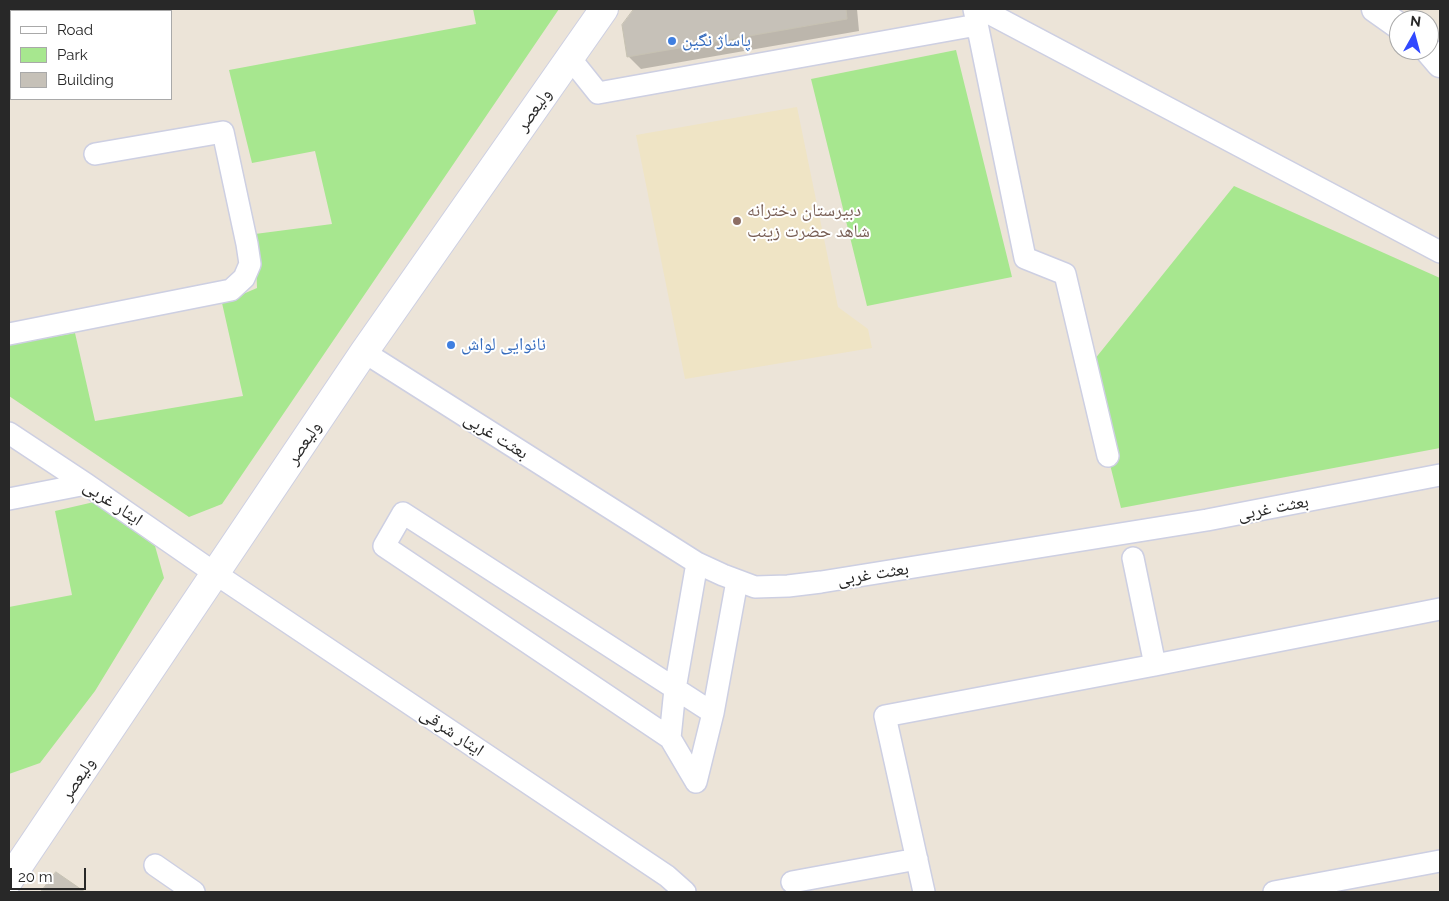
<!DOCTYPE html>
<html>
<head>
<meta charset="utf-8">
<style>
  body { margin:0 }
  #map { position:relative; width:1449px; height:901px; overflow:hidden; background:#ece4d8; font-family:Raleway,sans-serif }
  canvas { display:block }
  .frame { position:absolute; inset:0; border:10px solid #282828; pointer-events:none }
  .legend { position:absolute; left:10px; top:10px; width:162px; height:90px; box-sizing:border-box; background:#fff; border:1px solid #a9a9a9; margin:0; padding:6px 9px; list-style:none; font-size:15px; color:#282828 }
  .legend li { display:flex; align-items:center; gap:10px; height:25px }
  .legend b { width:25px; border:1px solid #a9a9a9 }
  .north { position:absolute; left:1389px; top:10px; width:50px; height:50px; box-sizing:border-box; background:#fff; border:1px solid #a9a9a9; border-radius:50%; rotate:7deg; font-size:14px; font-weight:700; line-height:20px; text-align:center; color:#282828 }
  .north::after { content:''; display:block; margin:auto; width:18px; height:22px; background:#3149ff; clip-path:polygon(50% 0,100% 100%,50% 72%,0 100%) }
  .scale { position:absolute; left:10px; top:868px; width:76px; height:22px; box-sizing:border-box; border:2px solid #282828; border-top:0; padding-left:6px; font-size:15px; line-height:18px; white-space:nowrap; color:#282828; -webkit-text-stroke:4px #fff; paint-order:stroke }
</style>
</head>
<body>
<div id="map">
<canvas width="1449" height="901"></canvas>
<div class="frame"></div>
<ul class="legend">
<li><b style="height:6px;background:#fff"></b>Road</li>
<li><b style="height:14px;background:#a7e78f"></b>Park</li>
<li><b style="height:14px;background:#c6c1b8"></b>Building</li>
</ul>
<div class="north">N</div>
<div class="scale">20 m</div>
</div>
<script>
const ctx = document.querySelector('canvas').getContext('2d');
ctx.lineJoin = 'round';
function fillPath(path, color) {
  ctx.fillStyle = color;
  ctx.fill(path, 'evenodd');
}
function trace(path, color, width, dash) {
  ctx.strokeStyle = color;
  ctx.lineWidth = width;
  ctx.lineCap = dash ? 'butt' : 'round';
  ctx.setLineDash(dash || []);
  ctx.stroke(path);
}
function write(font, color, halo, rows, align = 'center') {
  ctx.font = font + ' Raleway,"Noto Naskh Arabic",sans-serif';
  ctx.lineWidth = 4;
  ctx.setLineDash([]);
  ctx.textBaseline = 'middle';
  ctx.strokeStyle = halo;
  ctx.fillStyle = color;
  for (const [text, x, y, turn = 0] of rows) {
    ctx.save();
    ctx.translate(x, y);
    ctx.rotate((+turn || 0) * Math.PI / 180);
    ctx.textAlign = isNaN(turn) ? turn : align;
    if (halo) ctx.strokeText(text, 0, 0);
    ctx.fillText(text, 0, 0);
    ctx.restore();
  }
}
const education = new Path2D(`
  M 797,107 L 838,307 L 868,329 L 872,348 L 685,379 L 636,135 Z`);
const green = new Path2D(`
  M 473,9 L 559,9 L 222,504 L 189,517 L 9,396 L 9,345 L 75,333 L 95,421 L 243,396 L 222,303 L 257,288 L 255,234 L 332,224 L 315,151 L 252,163 L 229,70 L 476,24 Z
  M 956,50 L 1012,277 L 867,306 L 811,79 Z
  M 1234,186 L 1440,278 L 1440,448 L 1121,508 L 1086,370 Z
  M 94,502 L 155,546 L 164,578 L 95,691 L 40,763 L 9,774 L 9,607 L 72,595 L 55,511 Z`);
const shadow = new Path2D(`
  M 635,9 L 857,9 L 859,31 L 641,69 L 628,56 L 624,25 Z`);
const building = new Path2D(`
  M 634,9 L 846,9 L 847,19 L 627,57 L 622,25 Z
  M 56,872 L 85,892 L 41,892 Z`);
const minor = new Path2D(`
  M 974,9 L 1025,258 L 1065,274 L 1108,456
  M 981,9 L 1440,252
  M 9,10 L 17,9
  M 570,58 L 598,93 L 977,25
  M 9,334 L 231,290 L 244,278 L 250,264 L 247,244 L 223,132 L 95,154
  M 364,352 L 697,563 L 723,575 L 755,587 L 788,586 L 821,582 L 1207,520 L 1440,475
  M 9,433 L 86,484 L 216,574 L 667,876 L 685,892
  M 9,499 L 86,484
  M 1133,558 L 1155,665
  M 670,738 L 675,689 L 697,563
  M 696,782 L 670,738 L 384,546 L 403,513 L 713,713
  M 696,782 L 713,713 L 737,581
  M 155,865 L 194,892
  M 792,882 L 917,859
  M 924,892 L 885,716 L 1155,665 L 1440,609
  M 1274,892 L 1440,861`);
const tertiary = new Path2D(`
  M 1375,9 L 1399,26
  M 1428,50 L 1440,64`);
const secondary = new Path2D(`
  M 9,880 L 364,352 L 604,9`);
const markers = [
  [672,41,5,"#3f7fe0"],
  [737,221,5,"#8d6e63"],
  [451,345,5,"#3f7fe0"]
];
const shopNames = [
  ["پاساژ نگین",682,41],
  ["نانوایی لواش",461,345]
];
const streetNames = [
  ["ولیعصر",534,110,-55],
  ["بعثت غربی",496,436,32],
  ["ولیعصر",304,443,-56],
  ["ایثار غربی",113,503,34],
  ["بعثت غربی",1273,508,-11],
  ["بعثت غربی",873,574,-9],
  ["ایثار شرقی",452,732,34],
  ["ولیعصر",78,779,-56]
];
const educationNames = [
  ["دبیرستان دخترانه",747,211],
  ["شاهد حضرت زینب",747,232]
];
fillPath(education, '#efe4c5');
fillPath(green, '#a7e78f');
fillPath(shadow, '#0003');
fillPath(building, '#c6c1b8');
trace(building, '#c6c1b2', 1);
trace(minor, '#cdcfe2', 24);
trace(tertiary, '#cdcfe2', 29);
trace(secondary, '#cdcfe2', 30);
trace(minor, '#fff', 21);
trace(tertiary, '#fff', 26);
trace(secondary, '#fff', 28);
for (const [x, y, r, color] of markers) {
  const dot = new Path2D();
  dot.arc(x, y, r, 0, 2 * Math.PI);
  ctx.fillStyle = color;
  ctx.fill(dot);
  trace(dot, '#fff', 2);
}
write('18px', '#366cbe', '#fff', shopNames, 'left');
write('18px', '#282828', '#fff', streetNames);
write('18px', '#785e54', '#fff', educationNames, 'left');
</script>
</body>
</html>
